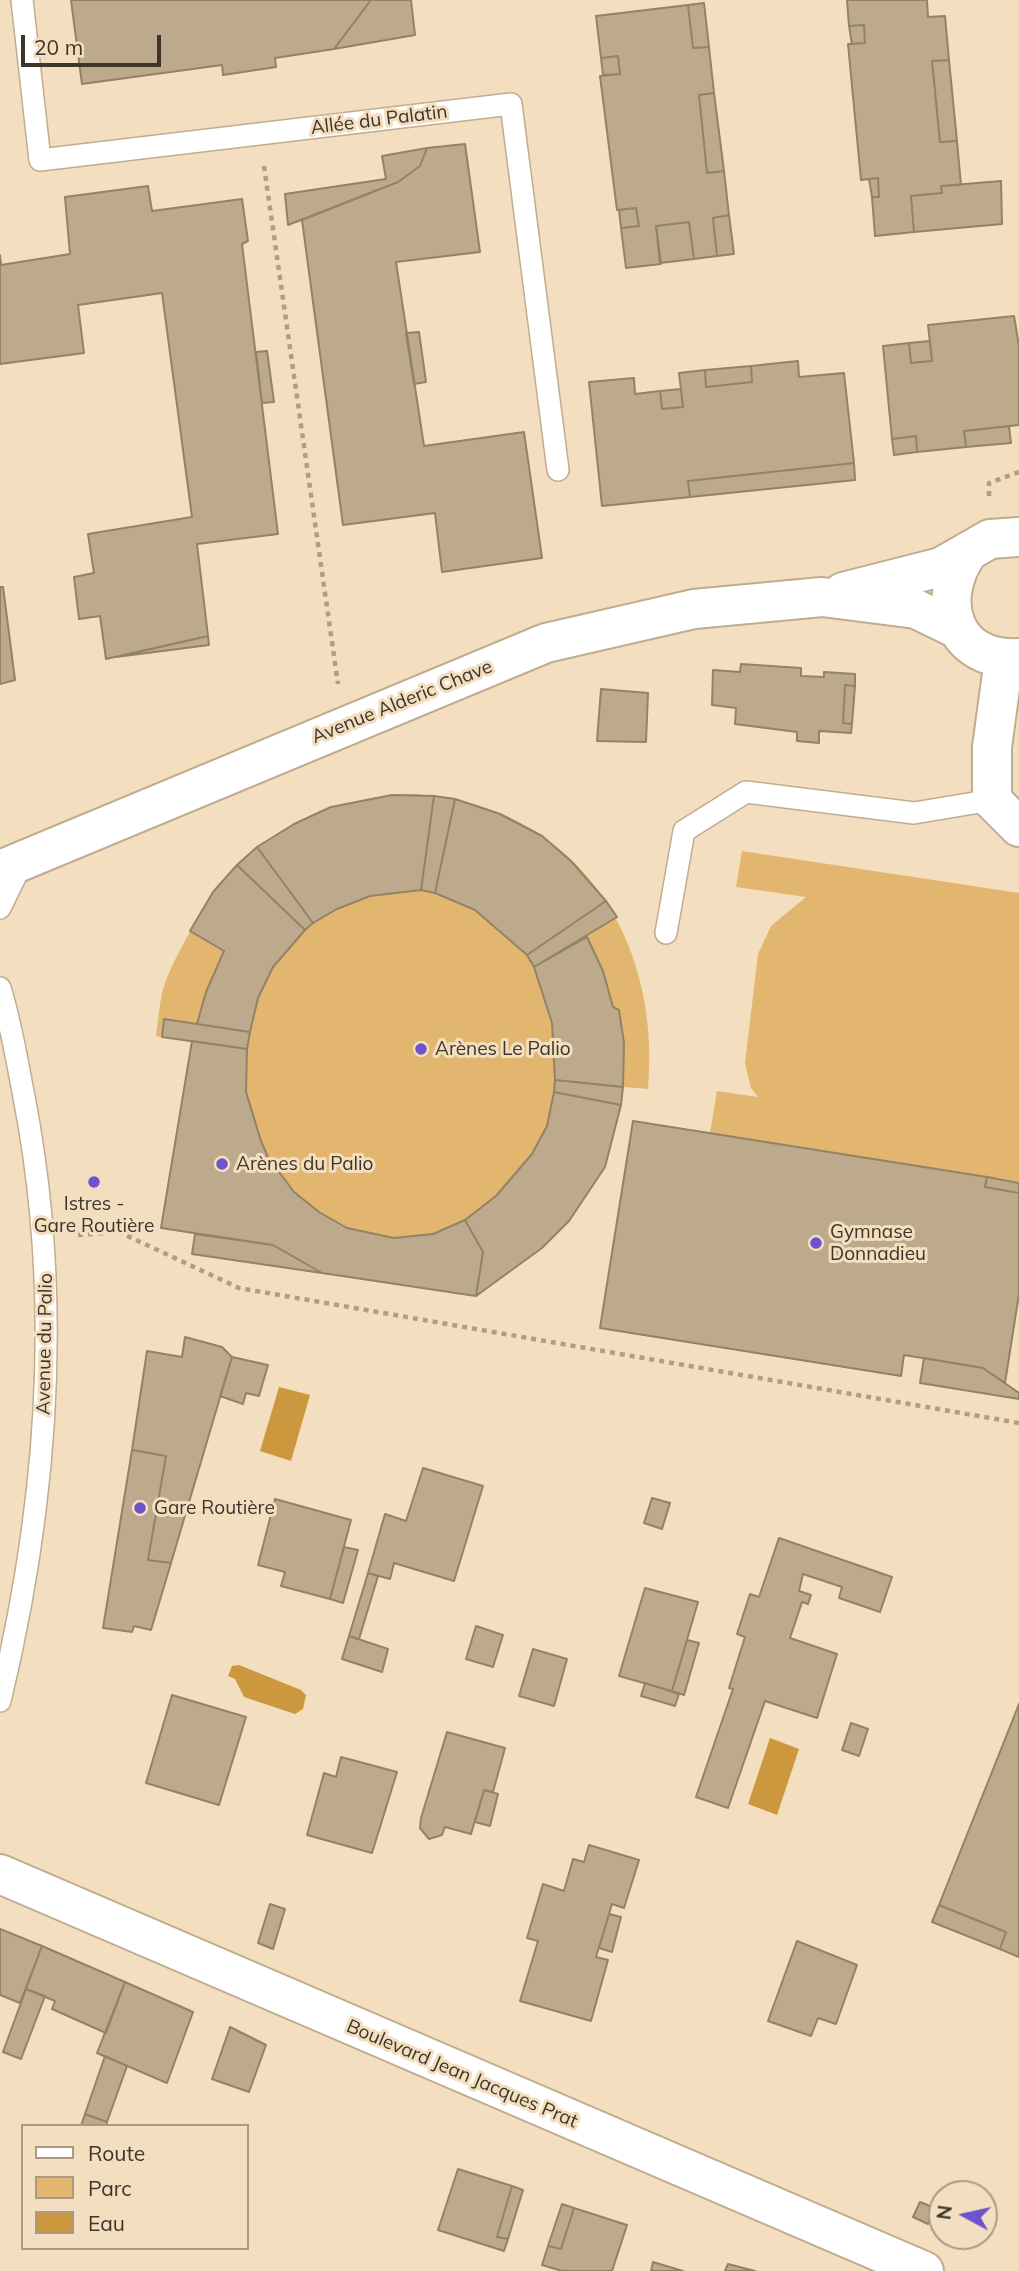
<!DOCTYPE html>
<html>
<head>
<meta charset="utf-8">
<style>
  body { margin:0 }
  #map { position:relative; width:1019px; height:2271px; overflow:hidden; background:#f3dec0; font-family:Mulish,sans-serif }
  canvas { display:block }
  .legend { position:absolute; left:21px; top:2124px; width:228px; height:126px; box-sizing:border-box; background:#f3dec0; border:2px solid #aa9a84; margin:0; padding:9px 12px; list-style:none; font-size:21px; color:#3d3529 }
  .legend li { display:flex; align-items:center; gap:14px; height:35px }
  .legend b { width:35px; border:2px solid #aa9a84 }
  .north { position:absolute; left:928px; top:2180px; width:70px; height:70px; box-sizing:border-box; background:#f3dec0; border:2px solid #aa9a84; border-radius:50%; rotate:278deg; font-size:19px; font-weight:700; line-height:28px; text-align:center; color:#3d3529 }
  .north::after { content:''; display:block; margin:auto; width:24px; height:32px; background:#6d53cd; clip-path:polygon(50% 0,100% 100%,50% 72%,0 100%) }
  .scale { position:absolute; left:21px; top:35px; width:140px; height:32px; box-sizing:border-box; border:4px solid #3d3529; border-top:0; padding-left:9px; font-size:21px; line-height:24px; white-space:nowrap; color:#3d3529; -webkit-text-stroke:5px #f3dec0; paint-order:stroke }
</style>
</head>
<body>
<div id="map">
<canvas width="1019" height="2271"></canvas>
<ul class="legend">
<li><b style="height:9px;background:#fff"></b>Route</li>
<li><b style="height:19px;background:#e2b66f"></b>Parc</li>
<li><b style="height:19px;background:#cb983e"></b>Eau</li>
</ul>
<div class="north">N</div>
<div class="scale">20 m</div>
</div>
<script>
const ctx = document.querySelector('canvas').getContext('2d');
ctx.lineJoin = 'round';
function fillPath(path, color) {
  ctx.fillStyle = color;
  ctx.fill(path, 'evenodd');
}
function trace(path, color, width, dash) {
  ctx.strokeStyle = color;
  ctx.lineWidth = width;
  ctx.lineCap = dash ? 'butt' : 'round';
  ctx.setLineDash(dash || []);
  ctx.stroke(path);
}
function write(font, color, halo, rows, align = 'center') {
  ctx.font = font + ' Mulish,sans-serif';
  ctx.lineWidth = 6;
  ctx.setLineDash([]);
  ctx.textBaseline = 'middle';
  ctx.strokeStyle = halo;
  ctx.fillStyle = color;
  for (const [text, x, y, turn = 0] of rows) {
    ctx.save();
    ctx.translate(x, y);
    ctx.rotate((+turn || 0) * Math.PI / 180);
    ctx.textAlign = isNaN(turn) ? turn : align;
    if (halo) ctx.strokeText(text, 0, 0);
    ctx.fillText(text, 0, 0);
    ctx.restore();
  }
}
const green = new Path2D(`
  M 414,794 C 574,803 662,937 648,1089 L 623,1087 L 605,1167 L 569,1221 L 542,1248 L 476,1296 L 192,1254 L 195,1234 L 161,1228 L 192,1042 L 156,1036 C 158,1022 159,1007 162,993 C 168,971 180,950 191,930 C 237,845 317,796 414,794 Z
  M 742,851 L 1019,893 L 1019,1182 L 710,1133 L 717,1091 L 758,1097 L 751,1088 L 745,1063 L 758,954 L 771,926 L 806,897 L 736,887 Z`);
const water = new Path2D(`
  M 279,1387 L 310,1395 L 291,1461 L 260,1451 Z
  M 239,1665 L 301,1690 L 306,1695 L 303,1709 L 295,1714 L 244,1697 L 235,1679 L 228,1676 L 232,1666 Z
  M 770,1738 L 799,1749 L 777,1815 L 748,1804 Z`);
const building = new Path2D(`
  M 71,0 L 371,0 L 334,49 L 275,58 L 276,67 L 223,75 L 222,65 L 82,84 Z
  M 371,0 L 411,0 L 415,35 L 334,49 Z
  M 847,0 L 927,0 L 928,17 L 945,16 L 949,60 L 932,61 L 940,142 L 957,141 L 961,185 L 941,186 L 942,193 L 911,196 L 914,232 L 875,236 L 872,197 L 879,197 L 878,178 L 861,180 L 848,44 L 865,43 L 864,25 L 849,26 Z
  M 704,3 L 709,47 L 693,48 L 688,5 Z
  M 688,5 L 693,48 L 709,47 L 714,93 L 699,95 L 707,173 L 724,171 L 729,215 L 713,218 L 717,256 L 694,259 L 689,222 L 656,226 L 661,264 L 626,268 L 621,228 L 639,226 L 636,208 L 617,210 L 600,76 L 620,74 L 618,56 L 601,58 L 596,16 Z
  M 864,25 L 865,43 L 852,44 L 849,26 Z
  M 618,56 L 620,74 L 603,75 L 601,58 Z
  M 949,60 L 957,141 L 940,142 L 932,61 Z
  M 714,93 L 724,171 L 707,173 L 699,95 Z
  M 465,144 L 480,252 L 396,262 L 424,446 L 524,432 L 542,558 L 442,572 L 435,513 L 343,525 L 302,220 L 398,182 L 420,166 L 427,148 Z
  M 427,148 L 420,166 L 398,182 L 288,225 L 285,194 L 386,179 L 382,156 Z
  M 878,178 L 879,197 L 872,197 L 869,179 Z
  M 1001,181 L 1002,224 L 914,232 L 911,196 L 942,193 L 941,186 Z
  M 148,186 L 152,211 L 242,199 L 248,241 L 242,244 L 278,534 L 197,544 L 208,636 L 106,659 L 100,616 L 79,619 L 74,577 L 94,573 L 88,534 L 192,517 L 162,293 L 78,305 L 84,353 L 0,364 L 0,255 L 1,265 L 70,254 L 65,197 Z
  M 636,208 L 639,226 L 621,228 L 619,210 Z
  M 729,215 L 734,254 L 717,256 L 713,218 Z
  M 689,222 L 694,259 L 660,263 L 656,226 Z
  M 1014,316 L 1019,346 L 1019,425 L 964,431 L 966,447 L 917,452 L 916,436 L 892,439 L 883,346 L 909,343 L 911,363 L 932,361 L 928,325 Z
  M 419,332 L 426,382 L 414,384 L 406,333 Z
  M 930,341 L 932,361 L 911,363 L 909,343 Z
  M 267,351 L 274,402 L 262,403 L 256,352 Z
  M 798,361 L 799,377 L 844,373 L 854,463 L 688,481 L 690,497 L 602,506 L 589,382 L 634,378 L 635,394 L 660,391 L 662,409 L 683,407 L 679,373 L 705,370 L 706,387 L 752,382 L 751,366 Z
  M 751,366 L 752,382 L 706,387 L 705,370 Z
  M 681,389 L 683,407 L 662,409 L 660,391 Z
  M 1009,426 L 1011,443 L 966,447 L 964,431 Z
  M 916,436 L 917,452 L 894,455 L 892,439 Z
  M 854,463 L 855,480 L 690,497 L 688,481 Z
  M 0,587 L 3,587 L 15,680 L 0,684 Z
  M 208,636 L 209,645 L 116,657 Z
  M 741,664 L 801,668 L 801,676 L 824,677 L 824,672 L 855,674 L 855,686 L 845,685 L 843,723 L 852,724 L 851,733 L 819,731 L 819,743 L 797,741 L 797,732 L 735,724 L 736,708 L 712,705 L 713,670 L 740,672 Z
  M 845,685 L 855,686 L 852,724 L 843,723 Z
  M 601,689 L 648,693 L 646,742 L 597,741 Z
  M 392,795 L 434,796 L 421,890 L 370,896 L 337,909 L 313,923 L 257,847 L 294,824 L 331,807 Z
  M 434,796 L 455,799 L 435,893 L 421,890 Z
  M 455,799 L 500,814 L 542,836 L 571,861 L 606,901 L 527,955 L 475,910 L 435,893 Z
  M 257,847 L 313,923 L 305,930 L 237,865 Z
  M 237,865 L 305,930 L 273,967 L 258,998 L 250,1032 L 197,1024 L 206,992 L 224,951 L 190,931 L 213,892 Z
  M 606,901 L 617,917 L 534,967 L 527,955 Z
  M 587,937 L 603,971 L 613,1007 L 619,1010 L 624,1043 L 623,1087 L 555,1080 L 552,1023 L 534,967 Z
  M 164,1019 L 250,1032 L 247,1049 L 162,1037 Z
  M 192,1041 L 247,1049 L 246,1092 L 261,1141 L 268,1157 L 294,1192 L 319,1212 L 347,1228 L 394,1238 L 433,1234 L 465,1220 L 483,1252 L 476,1296 L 322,1273 L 273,1245 L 161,1228 Z
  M 555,1080 L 623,1087 L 621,1105 L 554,1092 Z
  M 554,1092 L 621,1105 L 605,1167 L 569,1221 L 542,1248 L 476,1296 L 483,1252 L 465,1220 L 496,1196 L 532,1154 L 547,1126 Z
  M 633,1121 L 987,1177 L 985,1187 L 1019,1193 L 1019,1294 L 1005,1383 L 983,1368 L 904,1355 L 901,1376 L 600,1328 Z
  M 987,1177 L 1019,1183 L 1019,1193 L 985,1187 Z
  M 195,1234 L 273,1245 L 322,1273 L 192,1254 Z
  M 185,1337 L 222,1347 L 232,1357 L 171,1563 L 148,1560 L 166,1456 L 132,1450 L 147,1351 L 182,1357 Z
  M 232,1357 L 268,1365 L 259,1396 L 246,1393 L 243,1404 L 220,1396 Z
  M 924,1358 L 983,1368 L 1019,1393 L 1019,1399 L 920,1383 Z
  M 132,1450 L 166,1456 L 148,1560 L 171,1563 L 151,1630 L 134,1626 L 132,1632 L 103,1628 Z
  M 423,1468 L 483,1486 L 454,1581 L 394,1563 L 390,1579 L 368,1573 L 385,1514 L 406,1521 Z
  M 652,1498 L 670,1503 L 662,1529 L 644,1523 Z
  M 275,1499 L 351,1520 L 330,1599 L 281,1586 L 285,1572 L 258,1565 Z
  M 779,1538 L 892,1577 L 880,1612 L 839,1598 L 842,1587 L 803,1574 L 799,1591 L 811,1595 L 808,1604 L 802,1602 L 790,1638 L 837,1654 L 817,1718 L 765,1701 L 728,1808 L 696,1797 L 733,1689 L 729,1688 L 745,1637 L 737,1634 L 750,1594 L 759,1597 Z
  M 344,1547 L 358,1550 L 343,1603 L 330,1599 Z
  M 368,1573 L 378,1576 L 359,1639 L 349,1636 Z
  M 645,1588 L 698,1602 L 672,1691 L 619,1676 Z
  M 476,1626 L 503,1635 L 493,1667 L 466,1659 Z
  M 349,1636 L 388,1649 L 382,1672 L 342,1659 Z
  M 687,1640 L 699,1643 L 684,1695 L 672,1691 Z
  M 533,1649 L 567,1659 L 554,1706 L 519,1696 Z
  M 645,1683 L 679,1694 L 675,1706 L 641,1696 Z
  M 172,1695 L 246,1717 L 219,1805 L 146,1783 Z
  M 1019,1704 L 1019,1957 L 1000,1949 L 1006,1932 L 939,1905 Z
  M 851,1723 L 868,1729 L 859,1756 L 842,1750 Z
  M 447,1732 L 505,1748 L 493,1792 L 484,1790 L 471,1834 L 445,1827 L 442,1835 L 429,1839 L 420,1828 L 421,1818 Z
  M 341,1757 L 397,1772 L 372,1853 L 307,1835 L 324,1773 L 336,1777 Z
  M 484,1790 L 498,1794 L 490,1826 L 475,1822 Z
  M 589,1845 L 639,1860 L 624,1908 L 612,1904 L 596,1957 L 608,1960 L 591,2021 L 520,2001 L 538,1941 L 527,1938 L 543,1884 L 564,1891 L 573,1859 L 584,1862 Z
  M 270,1904 L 285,1909 L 273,1949 L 258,1943 Z
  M 939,1905 L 1006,1932 L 1000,1949 L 932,1922 Z
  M 609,1914 L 621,1917 L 612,1952 L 599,1948 Z
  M 0,1929 L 42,1946 L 20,2003 L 0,1995 Z
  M 797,1941 L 857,1965 L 836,2024 L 818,2018 L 811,2036 L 768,2021 Z
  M 42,1946 L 125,1982 L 106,2033 L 52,2009 L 55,2001 L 26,1989 Z
  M 125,1982 L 193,2012 L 167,2083 L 97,2053 Z
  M 26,1989 L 45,1996 L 21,2059 L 3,2052 Z
  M 230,2027 L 266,2045 L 249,2092 L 212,2079 Z
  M 105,2056 L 127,2066 L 107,2122 L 85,2114 Z
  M 85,2114 L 107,2122 L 106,2126 L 81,2126 Z
  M 458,2169 L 512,2186 L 497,2237 L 508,2239 L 504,2251 L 438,2230 Z
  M 512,2186 L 523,2190 L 508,2239 L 497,2237 Z
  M 920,2202 L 935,2208 L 928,2224 L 913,2217 Z
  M 562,2204 L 574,2208 L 561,2249 L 548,2246 Z
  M 574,2208 L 627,2225 L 612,2271 L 562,2271 L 542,2265 L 548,2246 L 561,2249 Z
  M 653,2262 L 683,2271 L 651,2271 Z
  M 728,2264 L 755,2271 L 725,2271 Z`);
const path = new Path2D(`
  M 264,166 L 338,684
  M 989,496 L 989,483 L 1019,472
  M 78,1235 L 119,1232 L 239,1288 L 1019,1423`);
const service = new Path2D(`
  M 22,0 L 40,160 L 511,104 L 558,470
  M 0,908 L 22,863
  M 666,933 L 684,831 L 746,792 L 914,813 L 992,800
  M 0,988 C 11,1023 17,1061 24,1097 C 63,1298 48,1502 0,1701`);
const minor = new Path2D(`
  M 1004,659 L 992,747 L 992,800 L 1019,827`);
const tertiary = new Path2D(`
  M 969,551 C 934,599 952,662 1019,658
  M 843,592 L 941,567 L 990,539 L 1019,537
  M 0,870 L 546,643 L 694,609 L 822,597 L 916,609 L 957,629`);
const secondary = new Path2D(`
  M 0,1874 L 924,2271`);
const markers = [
  [421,1049,7,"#6d53cd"],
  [222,1164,7,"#6d53cd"],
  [94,1182,7,"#6d53cd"],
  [816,1243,7,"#6d53cd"],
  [140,1508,7,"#6d53cd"]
];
const streetNames = [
  ["Allée du Palatin",379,120,-7],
  ["Avenue Alderic Chave",402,702,-22],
  ["Avenue du Palio",45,1344,-89],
  ["Boulevard Jean Jacques Prat",462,2074,23]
];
const poiNames = [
  ["Arènes Le Palio",435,1049],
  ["Arènes du Palio",236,1164],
  ["Istres -",94,1204,"center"],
  ["Gare Routière",94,1226,"center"],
  ["Gymnase",830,1232],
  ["Donnadieu",830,1254],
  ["Gare Routière",154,1508]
];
fillPath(green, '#e2b66f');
fillPath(water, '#cb983e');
fillPath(building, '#bdaa8c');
trace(building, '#948266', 2);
trace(service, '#c0ac8f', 24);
trace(minor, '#c0ac8f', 42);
trace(tertiary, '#c0ac8f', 42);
trace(secondary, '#c0ac8f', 42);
trace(path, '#ae9e87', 4.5, [5, 5]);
trace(service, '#fff', 21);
trace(minor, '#fff', 38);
trace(tertiary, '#fff', 38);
trace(secondary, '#fff', 38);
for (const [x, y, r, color] of markers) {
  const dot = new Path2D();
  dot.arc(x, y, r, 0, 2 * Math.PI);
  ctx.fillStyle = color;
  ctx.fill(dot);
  trace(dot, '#f3dec0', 2.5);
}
write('19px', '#3d3529', '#f3dec0', streetNames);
write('19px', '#3d3529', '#f3dec0', poiNames, 'left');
</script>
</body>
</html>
